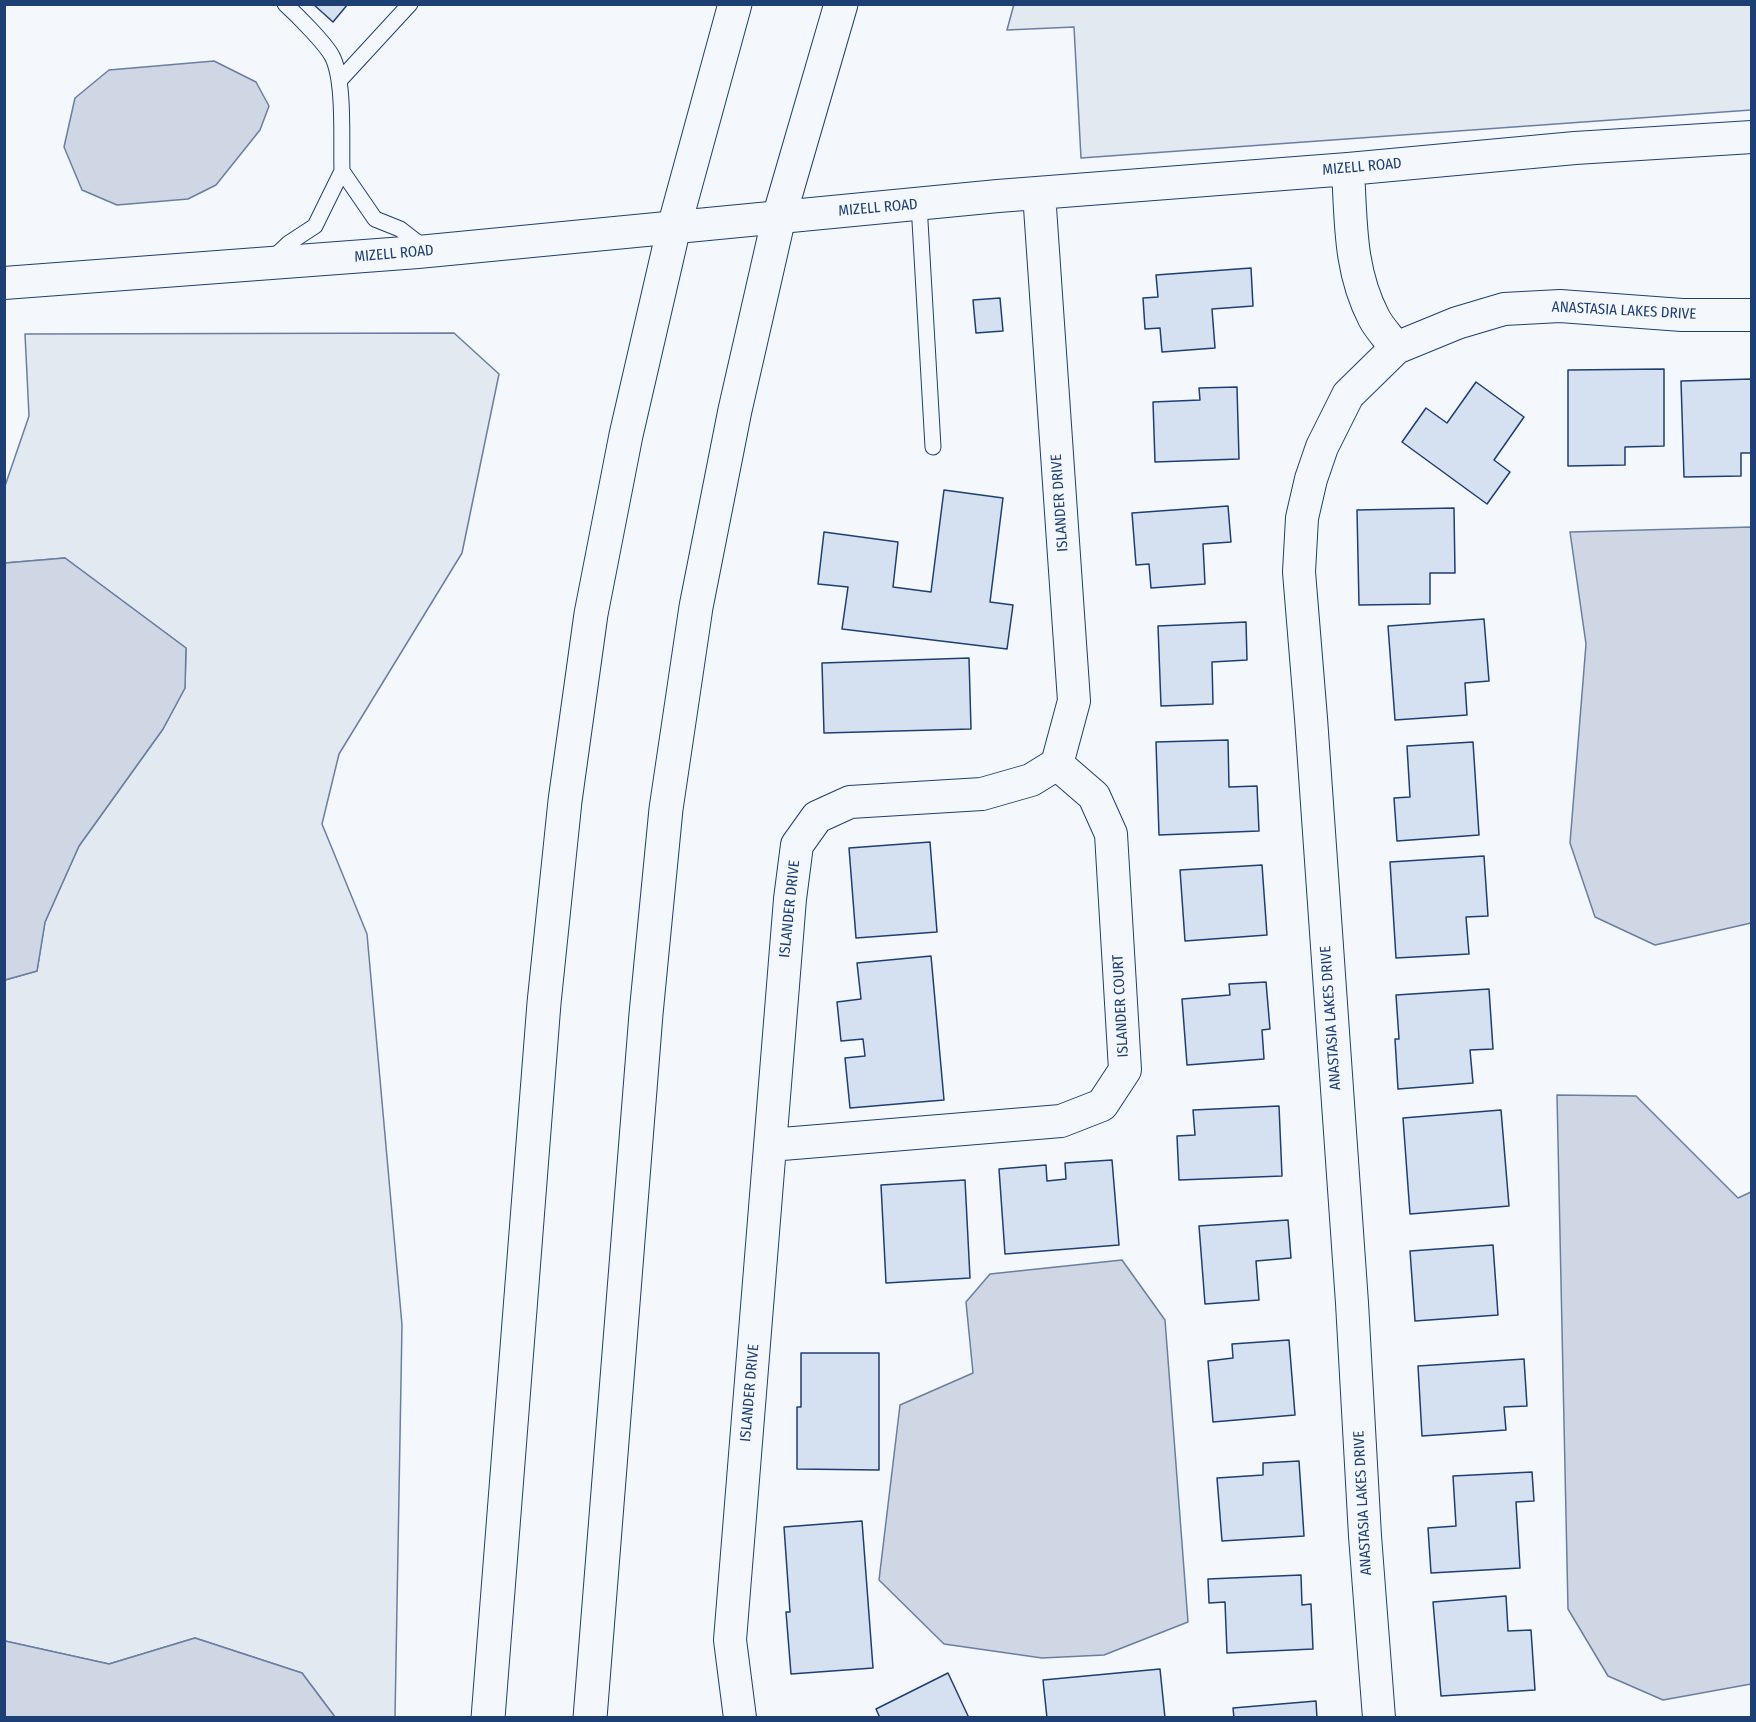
<!DOCTYPE html>
<html>
<head>
<meta charset="utf-8">
<style>
  body { margin:0 }
  #map { position:relative; width:1756px; height:1722px; overflow:hidden; background:#f4f7fb; font-family:"Fira Sans Condensed",sans-serif }
  canvas { display:block }
  .frame { position:absolute; inset:0; border:6px solid #1d3f73; pointer-events:none }
</style>
</head>
<body>
<div id="map">
<canvas width="1756" height="1722"></canvas>
<div class="frame"></div>
</div>
<script>
const ctx = document.querySelector('canvas').getContext('2d');
ctx.lineJoin = 'round';
function fillPath(path, color) {
  ctx.fillStyle = color;
  ctx.fill(path, 'evenodd');
}
function trace(path, color, width, dash) {
  ctx.strokeStyle = color;
  ctx.lineWidth = width;
  ctx.lineCap = dash ? 'butt' : 'round';
  ctx.setLineDash(dash || []);
  ctx.stroke(path);
}
function write(font, color, halo, rows, align = 'center') {
  ctx.font = font + ' "Fira Sans Condensed",sans-serif';
  ctx.lineWidth = 4.5;
  ctx.setLineDash([]);
  ctx.textBaseline = 'middle';
  ctx.strokeStyle = halo;
  ctx.fillStyle = color;
  for (const [text, x, y, turn = 0] of rows) {
    ctx.save();
    ctx.translate(x, y);
    ctx.rotate((+turn || 0) * Math.PI / 180);
    ctx.textAlign = isNaN(turn) ? turn : align;
    if (halo) ctx.strokeText(text, 0, 0);
    ctx.fillText(text, 0, 0);
    ctx.restore();
  }
}
const green = new Path2D(`
  M 1014,4 L 1751,5 L 1751,110 L 1081,158 L 1074,27 L 1007,30 Z
  M 454,333 L 499,374 L 462,553 L 339,754 L 322,824 L 367,934 L 402,1325 L 395,1717 L 335,1717 L 302,1673 L 195,1638 L 109,1664 L 5,1641 L 5,980 L 37,971 L 45,922 L 79,846 L 163,729 L 185,688 L 186,648 L 65,558 L 5,563 L 5,486 L 29,416 L 25,334 Z`);
const water = new Path2D(`
  M 214,61 L 256,82 L 269,106 L 260,130 L 216,185 L 188,199 L 117,205 L 82,190 L 64,147 L 75,98 L 109,70 Z
  M 1751,527 L 1751,923 L 1655,945 L 1595,917 L 1570,843 L 1586,644 L 1570,532 Z
  M 65,558 L 186,648 L 185,688 L 163,729 L 79,846 L 45,922 L 37,971 L 5,980 L 5,563 Z
  M 1557,1095 L 1636,1096 L 1738,1198 L 1751,1192 L 1751,1684 L 1663,1700 L 1608,1676 L 1568,1609 Z
  M 1122,1260 L 1165,1320 L 1188,1622 L 1104,1655 L 1042,1658 L 944,1644 L 879,1580 L 900,1405 L 973,1373 L 966,1302 L 990,1274 Z
  M 195,1638 L 302,1673 L 335,1717 L 5,1717 L 5,1641 L 109,1664 Z`);
const building = new Path2D(`
  M 313,4 L 348,4 L 333,22 Z
  M 1251,268 L 1253,306 L 1212,309 L 1215,348 L 1162,352 L 1160,328 L 1145,329 L 1143,298 L 1158,297 L 1156,275 Z
  M 1000,298 L 1003,331 L 976,333 L 973,300 Z
  M 1664,369 L 1664,446 L 1625,447 L 1625,465 L 1568,466 L 1568,370 Z
  M 1752,379 L 1752,453 L 1741,453 L 1741,476 L 1684,477 L 1681,381 Z
  M 1476,382 L 1524,417 L 1494,460 L 1510,472 L 1487,504 L 1402,442 L 1426,408 L 1447,423 Z
  M 1237,387 L 1239,459 L 1155,462 L 1153,402 L 1200,400 L 1199,388 Z
  M 944,490 L 1003,498 L 990,602 L 1013,605 L 1007,649 L 842,629 L 848,587 L 818,584 L 824,532 L 898,542 L 893,587 L 931,592 Z
  M 1228,506 L 1231,542 L 1203,544 L 1205,584 L 1151,588 L 1149,564 L 1136,565 L 1132,513 Z
  M 1454,508 L 1455,573 L 1430,573 L 1430,604 L 1359,605 L 1357,510 Z
  M 1484,619 L 1489,681 L 1465,683 L 1467,715 L 1395,720 L 1388,626 Z
  M 1246,622 L 1247,660 L 1212,662 L 1213,704 L 1161,706 L 1158,626 Z
  M 969,658 L 971,729 L 824,733 L 822,663 Z
  M 1228,740 L 1229,787 L 1257,786 L 1259,831 L 1159,835 L 1156,742 Z
  M 1473,742 L 1479,835 L 1397,841 L 1394,798 L 1410,797 L 1407,746 Z
  M 930,842 L 937,932 L 856,938 L 849,848 Z
  M 1484,856 L 1488,916 L 1466,917 L 1469,954 L 1396,958 L 1390,862 Z
  M 1262,865 L 1267,935 L 1185,941 L 1180,870 Z
  M 931,956 L 944,1100 L 850,1108 L 845,1058 L 865,1056 L 863,1039 L 841,1041 L 837,1002 L 861,999 L 857,963 Z
  M 1266,982 L 1270,1029 L 1262,1030 L 1264,1059 L 1187,1065 L 1182,999 L 1230,995 L 1229,984 Z
  M 1489,989 L 1493,1049 L 1470,1050 L 1473,1083 L 1398,1089 L 1395,1039 L 1399,1039 L 1396,995 Z
  M 1279,1106 L 1282,1176 L 1179,1180 L 1177,1136 L 1195,1135 L 1193,1110 Z
  M 1501,1110 L 1509,1206 L 1410,1214 L 1403,1118 Z
  M 1112,1160 L 1119,1245 L 1005,1254 L 999,1169 L 1046,1165 L 1047,1181 L 1066,1179 L 1065,1163 Z
  M 965,1180 L 970,1278 L 886,1283 L 881,1185 Z
  M 1288,1220 L 1291,1258 L 1256,1261 L 1259,1300 L 1205,1304 L 1199,1226 Z
  M 1493,1245 L 1498,1315 L 1415,1321 L 1410,1251 Z
  M 1289,1340 L 1295,1415 L 1213,1422 L 1208,1361 L 1233,1358 L 1232,1344 Z
  M 801,1353 L 879,1353 L 879,1470 L 797,1469 L 797,1407 L 801,1407 Z
  M 1524,1359 L 1527,1406 L 1504,1407 L 1506,1430 L 1422,1436 L 1418,1366 Z
  M 1299,1461 L 1304,1536 L 1222,1541 L 1217,1478 L 1263,1475 L 1263,1463 Z
  M 1532,1472 L 1534,1501 L 1516,1502 L 1520,1568 L 1431,1573 L 1428,1528 L 1456,1526 L 1453,1476 Z
  M 862,1521 L 873,1668 L 791,1674 L 786,1612 L 790,1612 L 784,1527 Z
  M 1301,1575 L 1302,1605 L 1311,1604 L 1313,1649 L 1227,1653 L 1225,1602 L 1209,1603 L 1208,1579 Z
  M 1506,1596 L 1508,1631 L 1531,1630 L 1535,1690 L 1441,1696 L 1433,1602 Z
  M 1160,1669 L 1165,1718 L 1047,1718 L 1043,1680 Z
  M 948,1673 L 969,1718 L 880,1718 L 876,1709 Z
  M 1316,1701 L 1317,1718 L 1234,1718 L 1233,1708 Z`);
const lane = new Path2D(`
  M 285,4 C 297,15 325,43 332,56 C 345,80 341,142 342,171
  M 339,81 L 410,4
  M 919,204 L 933,447
  M 271,260 L 289,243 L 315,226 L 342,171 L 375,219 L 400,229 L 426,249`);
const street = new Path2D(`
  M 1348,169 C 1351,221 1349,270 1374,318 C 1379,328 1389,338 1396,348
  M 4,283 L 418,252 L 998,196 L 1348,169 L 1575,148 L 1752,137
  M 770,1145 L 1061,1121 L 1102,1105 L 1125,1070 L 1111,834 L 1094,796 L 1057,764
  M 740,1718 L 730,1640 L 790,899 L 797,845 L 817,817 L 850,802 L 982,794 L 1031,780 L 1057,764 L 1074,701 L 1039,193
  M 1379,1718 L 1365,1536 L 1352,1303 L 1311,718 L 1299,572 L 1302,518 L 1311,479 L 1322,447 L 1348,395 L 1396,348 L 1457,323 L 1504,309 L 1560,306 L 1682,315 L 1752,315`);
const primary = new Path2D(`
  M 488,1718 L 544,1003 L 565,801 L 591,614 L 626,435 L 674,227 L 735,4
  M 590,1718 L 646,1014 L 666,809 L 696,607 L 735,410 L 779,217 L 841,4`);
const streetNames = [
  ["MIZELL ROAD",1362,167,-5],
  ["MIZELL ROAD",878,208,-5],
  ["MIZELL ROAD",394,254,-5],
  ["ANASTASIA LAKES DRIVE",1624,311,3],
  ["ISLANDER DRIVE",1060,503,-94],
  ["ISLANDER DRIVE",790,909,-84],
  ["ISLANDER COURT",1121,1006,-93],
  ["ANASTASIA LAKES DRIVE",1331,1018,-94],
  ["ISLANDER DRIVE",750,1393,-85],
  ["ANASTASIA LAKES DRIVE",1363,1503,-93]
];
fillPath(green, '#e3e9f0');
trace(green, '#687fa3', 1.5);
fillPath(water, '#cfd7e4');
trace(water, '#687fa3', 1.5);
fillPath(building, '#d5e0f0');
trace(building, '#1d3f73', 1.5);
trace(lane, '#1d3f73', 17);
trace(street, '#1d3f73', 34);
trace(primary, '#1d3f73', 35);
trace(lane, '#f4f7fb', 15);
trace(street, '#f4f7fb', 32);
trace(primary, '#f4f7fb', 33);
write('15px', '#1d3f73', '#f4f7fb', streetNames);
</script>
</body>
</html>
